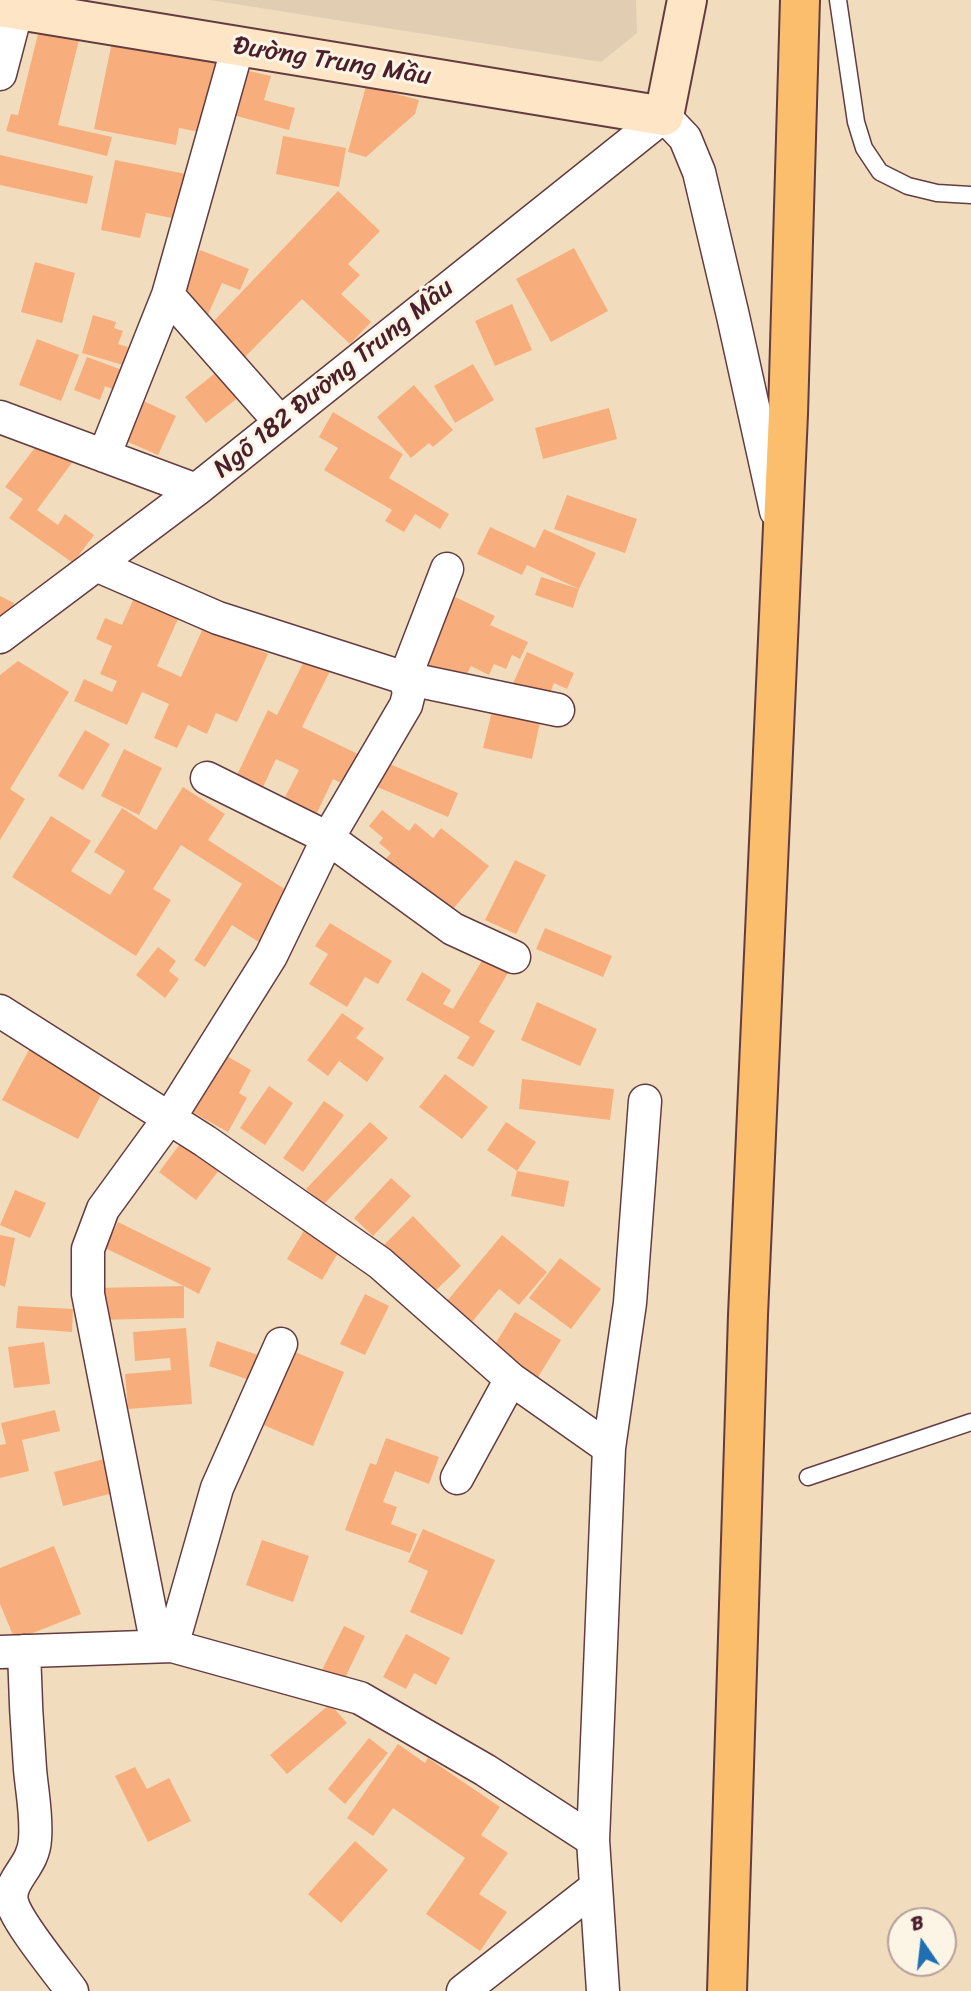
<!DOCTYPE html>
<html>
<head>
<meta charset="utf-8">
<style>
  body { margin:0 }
  #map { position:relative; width:971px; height:1991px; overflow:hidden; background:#f1ddbd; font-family:Sriracha,sans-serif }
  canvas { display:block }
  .north { position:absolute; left:887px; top:1907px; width:70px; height:70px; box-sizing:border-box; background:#fcf5e5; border:2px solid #b59f9b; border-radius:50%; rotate:346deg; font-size:19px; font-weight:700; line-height:28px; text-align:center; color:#4a1f2b }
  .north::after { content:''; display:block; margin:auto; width:24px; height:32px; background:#1f6fb2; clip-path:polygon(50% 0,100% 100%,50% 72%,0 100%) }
</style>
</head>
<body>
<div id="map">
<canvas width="971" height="1991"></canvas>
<div class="north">B</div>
</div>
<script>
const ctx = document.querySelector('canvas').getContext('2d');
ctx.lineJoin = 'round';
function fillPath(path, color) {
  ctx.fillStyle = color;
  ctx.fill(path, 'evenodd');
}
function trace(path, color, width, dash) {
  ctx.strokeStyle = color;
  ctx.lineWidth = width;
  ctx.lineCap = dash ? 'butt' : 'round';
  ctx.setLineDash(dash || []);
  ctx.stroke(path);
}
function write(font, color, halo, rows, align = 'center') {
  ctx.font = font + ' Sriracha,sans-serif';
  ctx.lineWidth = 6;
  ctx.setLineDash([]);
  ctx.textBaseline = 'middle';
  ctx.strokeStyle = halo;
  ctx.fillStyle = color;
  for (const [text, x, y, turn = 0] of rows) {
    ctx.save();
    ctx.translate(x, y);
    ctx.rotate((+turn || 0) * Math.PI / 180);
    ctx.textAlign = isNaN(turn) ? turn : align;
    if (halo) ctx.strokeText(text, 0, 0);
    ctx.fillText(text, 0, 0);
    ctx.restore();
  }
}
const built = new Path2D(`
  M 210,0 L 636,0 L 637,33 L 601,62 Z`);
const building = new Path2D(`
  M 40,26 L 80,36 L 58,125 L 112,137 L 107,156 L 6,131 L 11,114 L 18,115 Z
  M 113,37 L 224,59 L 209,134 L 179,128 L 176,145 L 94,129 Z
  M 245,70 L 271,76 L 264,100 L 295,108 L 289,130 L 233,115 Z
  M 366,86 L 419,100 L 415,114 L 366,157 L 348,152 Z
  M 283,136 L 346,148 L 339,187 L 276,174 Z
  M 0,155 L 93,176 L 87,204 L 0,185 Z
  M 115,160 L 191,175 L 183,220 L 146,213 L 140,238 L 101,230 Z
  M 338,191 L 380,231 L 348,264 L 360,275 L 341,294 L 371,322 L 350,344 L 302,299 L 244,358 L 210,325 Z
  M 574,248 L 608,311 L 551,342 L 516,279 Z
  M 200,250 L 249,269 L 240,290 L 222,283 L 206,319 L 183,292 Z
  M 35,262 L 75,273 L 62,323 L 21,312 Z
  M 512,304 L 532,350 L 495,366 L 475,321 Z
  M 93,315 L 116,322 L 114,328 L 123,331 L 118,344 L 128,347 L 123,365 L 82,353 Z
  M 37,339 L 79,355 L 61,401 L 19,385 Z
  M 87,357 L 125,371 L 117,391 L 105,386 L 100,400 L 74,390 Z
  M 473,364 L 494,400 L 455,423 L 434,386 Z
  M 223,367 L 244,393 L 206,423 L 185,397 Z
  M 414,385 L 453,430 L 433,447 L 429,443 L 411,458 L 377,417 Z
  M 137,398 L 176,416 L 158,455 L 119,438 Z
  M 609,408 L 617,439 L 543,459 L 535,428 Z
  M 333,412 L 403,454 L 389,478 L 449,514 L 440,529 L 415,514 L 404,532 L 385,521 L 392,510 L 324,470 L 338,448 L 319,437 Z
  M 43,437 L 74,460 L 37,510 L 58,525 L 65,514 L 94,535 L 73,563 L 9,518 L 23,499 L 5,487 Z
  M 567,495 L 637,519 L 625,553 L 554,529 Z
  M 490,527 L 535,548 L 544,529 L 596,553 L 579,589 L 527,565 L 522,575 L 477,554 Z
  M 541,577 L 579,589 L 573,608 L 535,595 Z
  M 137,591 L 182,610 L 157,666 L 181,677 L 204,626 L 268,654 L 237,722 L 216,713 L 207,734 L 188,725 L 177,748 L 154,738 L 169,704 L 142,692 L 127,725 L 74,701 L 84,679 L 112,692 L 117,681 L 100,674 L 112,646 L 96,639 L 105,618 L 122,625 Z
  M 451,595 L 495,616 L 490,625 L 528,642 L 520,659 L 512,655 L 506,669 L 494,664 L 489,675 L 471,666 L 461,686 L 418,666 Z
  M 0,596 L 14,603 L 6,622 L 0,620 Z
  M 527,652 L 574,673 L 567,689 L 554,683 L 550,693 L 544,689 L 539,701 L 511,688 Z
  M 307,655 L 332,667 L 302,727 L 360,755 L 345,785 L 333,779 L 314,819 L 282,803 L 299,770 L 276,759 L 263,787 L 237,775 L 268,710 L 277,715 Z
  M 18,661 L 69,692 L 10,789 L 25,799 L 0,840 L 0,675 Z
  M 494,703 L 542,713 L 532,759 L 483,748 Z
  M 85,730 L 110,744 L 83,790 L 58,776 Z
  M 124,749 L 162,768 L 139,815 L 101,796 Z
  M 385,762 L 458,793 L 448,817 L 375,786 Z
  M 183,787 L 225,814 L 208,840 L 297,897 L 265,946 L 232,925 L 205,967 L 194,960 L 242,884 L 181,845 L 153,889 L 171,900 L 136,956 L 12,877 L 51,816 L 91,841 L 71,871 L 110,895 L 125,871 L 94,852 L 122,808 L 156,830 Z
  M 382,810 L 409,831 L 415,823 L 433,838 L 441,828 L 489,866 L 449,914 L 384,861 L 391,853 L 379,843 L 383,838 L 369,826 Z
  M 515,860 L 546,875 L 516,934 L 485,920 Z
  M 330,923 L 392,961 L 378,984 L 365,977 L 347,1007 L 309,984 L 328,954 L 315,946 Z
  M 545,928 L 612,956 L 603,977 L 536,949 Z
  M 158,947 L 176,961 L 169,971 L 179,979 L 165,998 L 136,975 Z
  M 483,959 L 508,973 L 479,1022 L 495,1031 L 473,1067 L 457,1058 L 470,1037 L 406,1000 L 422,972 L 451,990 L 443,1004 L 453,1009 Z
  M 537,1002 L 597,1029 L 580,1066 L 521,1040 Z
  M 342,1013 L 364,1028 L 356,1038 L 384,1058 L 367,1082 L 339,1061 L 328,1076 L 307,1060 Z
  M 30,1048 L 105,1087 L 78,1139 L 2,1100 Z
  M 225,1055 L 251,1070 L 239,1093 L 247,1098 L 228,1132 L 192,1112 Z
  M 445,1074 L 488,1107 L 462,1139 L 419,1107 Z
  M 522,1079 L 614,1089 L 610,1120 L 519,1109 Z
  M 269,1086 L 293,1103 L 265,1145 L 240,1128 Z
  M 324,1101 L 344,1115 L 303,1172 L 283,1158 Z
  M 370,1122 L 388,1138 L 323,1205 L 306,1189 Z
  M 506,1122 L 536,1142 L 517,1171 L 487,1150 Z
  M 186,1136 L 223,1165 L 196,1200 L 159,1172 Z
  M 517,1171 L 569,1181 L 564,1207 L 511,1196 Z
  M 391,1178 L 411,1196 L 373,1236 L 354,1218 Z
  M 15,1190 L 46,1203 L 30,1238 L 0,1225 Z
  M 413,1216 L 461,1266 L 431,1295 L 384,1245 Z
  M 118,1222 L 211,1268 L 199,1294 L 184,1286 L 184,1318 L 96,1320 L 95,1288 L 184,1286 L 105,1248 Z
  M 309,1222 L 344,1243 L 322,1280 L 287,1259 Z
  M 0,1235 L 15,1238 L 5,1287 L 0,1285 Z
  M 502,1235 L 547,1272 L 519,1305 L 499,1289 L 472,1322 L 447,1301 Z
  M 560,1258 L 601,1289 L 571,1329 L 529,1298 Z
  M 365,1294 L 389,1306 L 365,1355 L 340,1344 Z
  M 18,1306 L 73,1309 L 72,1332 L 16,1328 Z
  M 515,1312 L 561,1340 L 538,1377 L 492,1349 Z
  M 186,1328 L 192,1404 L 128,1409 L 125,1374 L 171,1370 L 170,1358 L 135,1361 L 133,1332 Z
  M 217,1341 L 264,1357 L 255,1382 L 209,1366 Z
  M 44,1342 L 50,1384 L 14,1388 L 8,1347 Z
  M 285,1348 L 344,1372 L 313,1446 L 254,1421 Z
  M 55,1410 L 60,1431 L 22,1440 L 29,1471 L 0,1478 L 0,1445 L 6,1444 L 1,1423 Z
  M 386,1438 L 439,1457 L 429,1484 L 395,1471 L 383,1502 L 397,1507 L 391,1524 L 417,1534 L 410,1553 L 345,1530 L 370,1463 L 376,1465 Z
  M 108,1458 L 117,1492 L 63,1506 L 54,1472 Z
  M 423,1529 L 495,1560 L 462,1635 L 410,1612 L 428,1571 L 408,1562 Z
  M 262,1540 L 309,1556 L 293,1602 L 246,1585 Z
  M 54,1546 L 81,1614 L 15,1640 L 0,1604 L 0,1568 Z
  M 344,1626 L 365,1636 L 344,1680 L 322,1670 Z
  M 406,1634 L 450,1658 L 436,1685 L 414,1673 L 406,1689 L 383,1677 Z
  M 330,1704 L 347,1723 L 287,1774 L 270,1755 Z
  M 369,1738 L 388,1753 L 345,1804 L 328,1789 Z
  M 398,1744 L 425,1763 L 428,1758 L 500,1807 L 481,1835 L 508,1853 L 479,1894 L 507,1912 L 480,1951 L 426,1914 L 465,1858 L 393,1808 L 373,1836 L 347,1818 Z
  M 135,1767 L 147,1789 L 169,1778 L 191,1821 L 148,1842 L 115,1776 Z
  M 355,1841 L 388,1870 L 341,1923 L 308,1894 Z`);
const service = new Path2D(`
  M 838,0 L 856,122 L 864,148 L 880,172 L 908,186 L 937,193 L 971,195
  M 808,1477 L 971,1422`);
const minor = new Path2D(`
  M 0,74 L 17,9
  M 168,295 L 280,422
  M 0,417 L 196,490
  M 104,456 L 168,295 L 238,46
  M 96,565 L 218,618 L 405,678 L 409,693 L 406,705 L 328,838 L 271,956 L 170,1117 L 103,1209 L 88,1249 L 88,1294 L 157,1646
  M 447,569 L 405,678 L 558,710
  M 0,637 L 196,490 L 664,116 L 685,138 L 699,172 L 733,316 L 776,511
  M 207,778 L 328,838 L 453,929 L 514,957
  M 0,1011 L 205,1141 L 380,1263 L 511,1379 L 609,1448
  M 457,1478 L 511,1379
  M 172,1646 L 217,1488 L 281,1344
  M 24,1651 C 25,1691 27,1730 30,1769 C 32,1792 37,1816 35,1839 C 34,1867 7,1880 12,1902 C 16,1921 59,1973 72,1991
  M 0,1652 L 172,1646 L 360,1698 L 485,1770 L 593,1840
  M 463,1991 L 596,1887
  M 603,1991 L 593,1840 L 609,1448 L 630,1303 L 645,1101`);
const secondary = new Path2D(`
  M 0,7 L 664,116 L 687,0`);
const primary = new Path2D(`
  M 727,1991 L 748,1315 L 788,414 L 800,0`);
const streetNames = [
  ["Đường Trung Mầu",332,62,9],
  ["Ngõ 182 Đường Trung Mầu",334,379,-39]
];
fillPath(built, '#e1cdb1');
fillPath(building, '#f8ae7c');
trace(service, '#633c41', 19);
trace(minor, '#633c41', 35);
trace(secondary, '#633c41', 42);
trace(primary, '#633c41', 42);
trace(service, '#fff', 16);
trace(minor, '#fff', 32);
trace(secondary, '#fde5c5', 38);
trace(primary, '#fabe6d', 38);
write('26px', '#4a1f2b', '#fcf5e5', streetNames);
</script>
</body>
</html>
